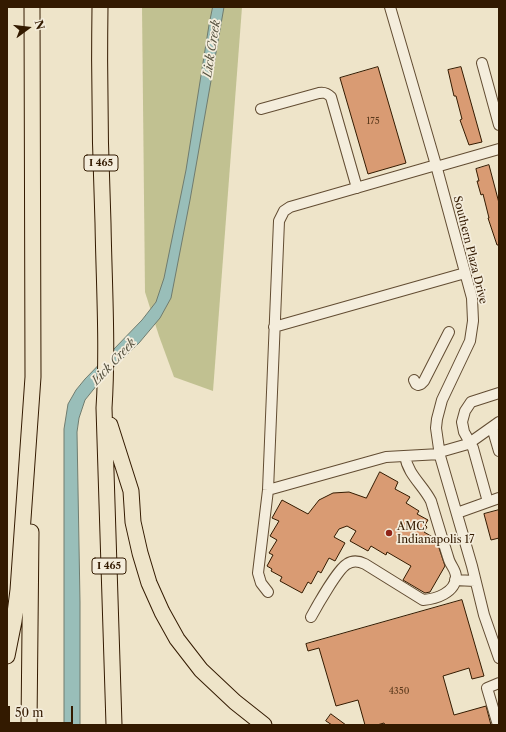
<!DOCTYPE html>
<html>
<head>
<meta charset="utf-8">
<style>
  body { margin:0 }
  #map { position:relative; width:506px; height:732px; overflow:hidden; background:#eee4c9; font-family:"Libre Caslon Text",serif }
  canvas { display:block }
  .frame { position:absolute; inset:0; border:8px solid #331a00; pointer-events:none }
  .north { position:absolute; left:8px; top:8px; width:40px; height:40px; -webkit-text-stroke:3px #f4eddc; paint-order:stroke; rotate:75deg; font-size:11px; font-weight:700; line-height:16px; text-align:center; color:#331a00 }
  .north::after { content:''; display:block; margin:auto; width:14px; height:18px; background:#331a00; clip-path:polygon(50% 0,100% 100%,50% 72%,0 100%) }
  .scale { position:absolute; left:8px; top:706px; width:65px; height:18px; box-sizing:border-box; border:2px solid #331a00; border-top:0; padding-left:5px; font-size:12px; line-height:14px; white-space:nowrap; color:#331a00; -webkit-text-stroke:3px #f4eddc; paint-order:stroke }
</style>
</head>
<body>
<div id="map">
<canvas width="506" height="732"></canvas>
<div class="frame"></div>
<div class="north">N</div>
<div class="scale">50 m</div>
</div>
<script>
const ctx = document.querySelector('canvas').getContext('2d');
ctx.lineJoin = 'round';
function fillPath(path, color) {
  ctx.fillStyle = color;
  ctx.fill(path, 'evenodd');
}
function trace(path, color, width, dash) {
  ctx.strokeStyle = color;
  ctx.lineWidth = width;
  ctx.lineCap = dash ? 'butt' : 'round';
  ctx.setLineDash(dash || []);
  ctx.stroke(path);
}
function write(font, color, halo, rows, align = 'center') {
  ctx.font = font + ' "Libre Caslon Text",serif';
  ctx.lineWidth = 3.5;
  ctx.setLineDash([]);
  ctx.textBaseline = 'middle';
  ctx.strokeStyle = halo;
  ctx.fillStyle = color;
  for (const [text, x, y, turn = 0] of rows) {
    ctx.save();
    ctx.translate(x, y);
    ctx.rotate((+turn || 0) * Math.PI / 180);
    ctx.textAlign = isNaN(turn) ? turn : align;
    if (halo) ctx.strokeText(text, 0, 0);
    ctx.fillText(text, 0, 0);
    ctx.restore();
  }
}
const green = new Path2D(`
  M 142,7 L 242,7 L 213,391 L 174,377 L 159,336 L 145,292 Z`);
const water = new Path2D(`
  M 213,7 L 224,7 L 190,200 L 171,298 L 160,318 L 139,343 L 105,375 L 85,400 L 79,418 L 77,432 L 80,602 L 80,725 L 64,725 L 64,429 L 68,404 L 76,390 L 85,379 L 142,320 L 156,302 L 164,278 L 186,170 L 209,25 Z`);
const building = new Path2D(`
  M 378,67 L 406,163 L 368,174 L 340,78 Z
  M 461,67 L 482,142 L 469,145 L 460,120 L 462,119 L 456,96 L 454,96 L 448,70 Z
  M 489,165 L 499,203 L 499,245 L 497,245 L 488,218 L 489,218 L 483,194 L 481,195 L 477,181 L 479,181 L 476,169 Z
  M 380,472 L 398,482 L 395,489 L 410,497 L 406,503 L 419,511 L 417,514 L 428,520 L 425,525 L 427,527 L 424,532 L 436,539 L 445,566 L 430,592 L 425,593 L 403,580 L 411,566 L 387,552 L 386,555 L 371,546 L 368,551 L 350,541 L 356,531 L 347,526 L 339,529 L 334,537 L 345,543 L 335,561 L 329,558 L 321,573 L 318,571 L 311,584 L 308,582 L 302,593 L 280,581 L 282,577 L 271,571 L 272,569 L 267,566 L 273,555 L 269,553 L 277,540 L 270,536 L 279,521 L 272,518 L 282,500 L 308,514 L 319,500 L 333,493 L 349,492 L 366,498 Z
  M 499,510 L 499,538 L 491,540 L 484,514 Z
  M 462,600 L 484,676 L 472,679 L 469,668 L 443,676 L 454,715 L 486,706 L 491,725 L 385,725 L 384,723 L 377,725 L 365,725 L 358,700 L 336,706 L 319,648 L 308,651 L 306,644 Z
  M 331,714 L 346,725 L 332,725 L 326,721 Z`);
const minor = new Path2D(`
  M 390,7 L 436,165 L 472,298 L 473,321 L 470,341 L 442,400 L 437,419 L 436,428 L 440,456 L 472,566 L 484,615 L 499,658
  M 482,63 L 499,125
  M 261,109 L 319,93 C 324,92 327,93 331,97 L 357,188
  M 436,167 L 499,149
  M 274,327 L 465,273
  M 414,380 L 416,384 L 418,385 L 421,384 L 424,381 L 449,332
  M 492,427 L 499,451
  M 440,452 L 468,444 L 499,422
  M 268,490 L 386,457 L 440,454
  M 488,502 L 473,448 L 464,432 L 462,422 L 465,411 L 471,402 L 499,393
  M 457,513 L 499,498
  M 455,580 L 475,581
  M 268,592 L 261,583 L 258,573 L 268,490 L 279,221 L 284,211 L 290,207 L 436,165
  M 311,617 C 317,606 338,569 347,564 C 353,560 359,561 365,564 L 423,600 C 436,599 455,593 456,577 C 456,570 451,566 449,560 C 443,541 437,521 431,501 C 423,485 408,475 405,456
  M 498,725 L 487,688 L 499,683`);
const highway = new Path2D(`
  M 100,7 C 99,79 100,151 103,223 C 104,284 108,346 104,408 L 114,725
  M 110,425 L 131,491 L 133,522 L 140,553 L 149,583 L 162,612 L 177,639 L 201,670 L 235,702 L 264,725
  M 7,656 L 14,621 L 18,590 L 33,377 L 32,7
  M 29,725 L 31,532`);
const markers = [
  [389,533,4,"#8f2418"]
];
const numberNames = [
  ["175",373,121],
  ["4350",399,691]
];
const shields = [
  [101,163,34],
  [109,566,34]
];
const shieldNames = [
  ["I 465",101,163],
  ["I 465",109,566]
];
const streetNames = [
  ["Southern Plaza Drive",470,250,76]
];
const poiNames = [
  ["AMC",397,527],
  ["Indianapolis 17",397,540]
];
const waterNames = [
  ["Lick Creek",212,49,-81],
  ["Lick Creek",114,362,-47]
];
fillPath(green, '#c1c191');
fillPath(water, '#99beb9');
trace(water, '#707c6f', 1);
fillPath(building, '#d99b73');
trace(building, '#331a00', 1);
trace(minor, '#624c32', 12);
trace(highway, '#331a00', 17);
trace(minor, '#f4eddc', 10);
trace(highway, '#eee4c9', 15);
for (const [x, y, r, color] of markers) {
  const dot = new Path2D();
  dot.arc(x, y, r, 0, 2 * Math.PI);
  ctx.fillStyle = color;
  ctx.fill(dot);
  trace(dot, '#f4eddc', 1.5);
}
write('9px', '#5c3a1d', null, numberNames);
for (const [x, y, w] of shields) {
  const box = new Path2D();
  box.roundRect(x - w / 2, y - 8, w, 16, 3);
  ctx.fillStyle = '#f4eddc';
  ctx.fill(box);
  trace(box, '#331a00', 1);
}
write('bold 10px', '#331a00', null, shieldNames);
write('11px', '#331a00', '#f4eddc', streetNames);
write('11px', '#331a00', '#f4eddc', poiNames, 'left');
write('italic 12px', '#575341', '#f4eddc', waterNames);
</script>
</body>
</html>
